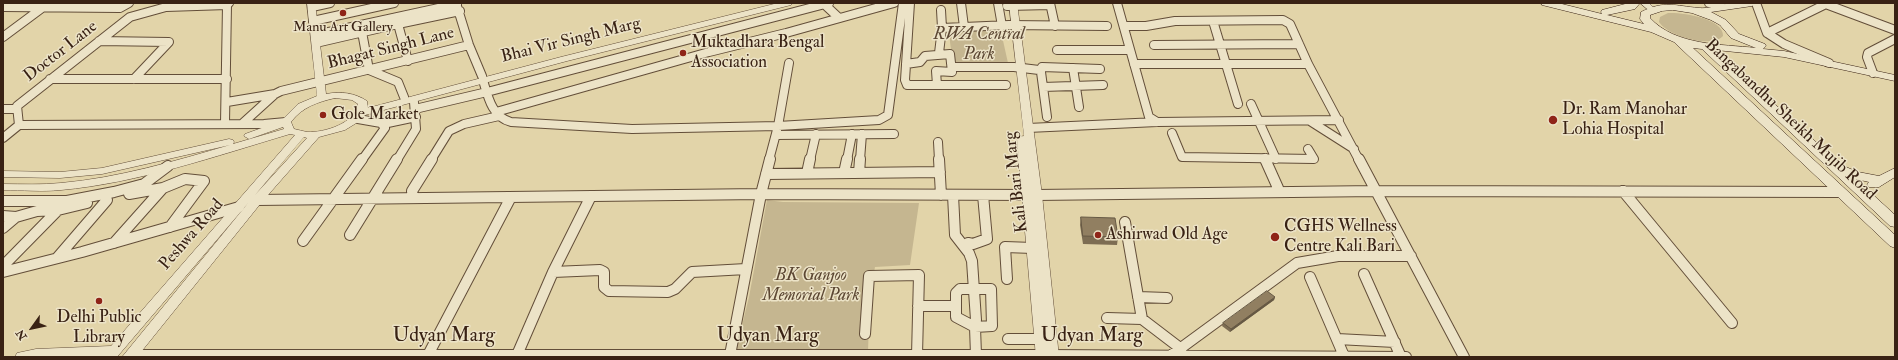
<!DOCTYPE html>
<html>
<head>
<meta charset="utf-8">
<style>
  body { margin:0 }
  #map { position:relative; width:1898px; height:360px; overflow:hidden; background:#e2d4a9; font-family:"IM FELL Double Pica",serif }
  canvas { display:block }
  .frame { position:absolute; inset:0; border:4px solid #392214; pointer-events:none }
  .north { position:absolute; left:12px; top:308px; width:40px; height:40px; -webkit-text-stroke:3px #ece3c7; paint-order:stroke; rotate:237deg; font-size:11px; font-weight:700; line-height:16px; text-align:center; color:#392214 }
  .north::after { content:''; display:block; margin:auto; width:14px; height:18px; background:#392214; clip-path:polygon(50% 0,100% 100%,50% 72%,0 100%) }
</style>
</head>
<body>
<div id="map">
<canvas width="1898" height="360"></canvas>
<div class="frame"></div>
<div class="north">N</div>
</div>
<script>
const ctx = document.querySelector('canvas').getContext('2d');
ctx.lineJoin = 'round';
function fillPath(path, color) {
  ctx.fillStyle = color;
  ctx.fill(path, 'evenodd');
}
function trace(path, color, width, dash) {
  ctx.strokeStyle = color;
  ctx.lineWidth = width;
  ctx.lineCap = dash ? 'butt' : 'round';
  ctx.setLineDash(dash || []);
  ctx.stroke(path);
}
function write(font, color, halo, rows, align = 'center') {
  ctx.font = font + ' "IM FELL Double Pica",serif';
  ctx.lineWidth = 3;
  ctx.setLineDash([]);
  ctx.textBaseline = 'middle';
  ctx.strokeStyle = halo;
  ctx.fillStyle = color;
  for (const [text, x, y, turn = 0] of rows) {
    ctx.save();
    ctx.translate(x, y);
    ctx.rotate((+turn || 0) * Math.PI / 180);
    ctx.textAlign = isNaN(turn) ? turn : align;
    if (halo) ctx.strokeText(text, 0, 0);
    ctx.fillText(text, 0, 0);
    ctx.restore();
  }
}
const green = new Path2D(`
  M 1668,13 C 1681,12 1724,18 1723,36 C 1711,49 1668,36 1659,22 L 1660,17 Z
  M 950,27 L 1000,27 L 1008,63 L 953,63 L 950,42 Z
  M 767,200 L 783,202 L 919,203 L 910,265 L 875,267 L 870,296 L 868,351 L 736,350 L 749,297 Z`);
const minorFar1 = new Path2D(`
  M 456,3 L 469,45 L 482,76
  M 823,3 L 839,18
  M 910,3 L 905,80 L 907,85 L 1006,85
  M 961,3 L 964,27
  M 998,3 L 1002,26
  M 1050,3 L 1055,26
  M 1117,3 L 1149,117 L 1157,122
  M 1709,3 L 1721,3
  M 1756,3 L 1767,33 L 1784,44 L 1829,63
  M 1823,3 L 1895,30
  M 1007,6 L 1050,5
  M 3,7 L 120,8 L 129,3
  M 312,7 L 330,3
  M 313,21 L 394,3
  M 1213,21 L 1238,104
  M 398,24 L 460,11
  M 1124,26 L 1146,26 L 1175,21 L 1283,20 L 1290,24 L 1308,64 L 1359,160
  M 942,28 L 1009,25 L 1107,26
  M 362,32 L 369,70
  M 1767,33 L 1828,3
  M 315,35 L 457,4
  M 3,37 L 42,8
  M 99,41 L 169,42 L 134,79
  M 316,43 L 398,24 L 408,61
  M 1154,45 L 1299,44
  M 1057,50 L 1130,50
  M 939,53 L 942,28 L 941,10
  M 906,64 L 920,62 L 925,56 L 950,54 L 952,72 L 936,71 L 937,85
  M 1134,64 L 1308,64
  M 952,67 L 1014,67 L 1039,70 L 1041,72 L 1047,117
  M 1042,67 L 1100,69
  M 1073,68 L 1079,107
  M 369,70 L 398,82 L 404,97
  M 1873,73 L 1867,57 L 1868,53 L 1895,39
  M 50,79 L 227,79
  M 483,80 C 488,97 492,117 511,122 L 632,129 L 778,126 L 879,120 L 888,115 L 903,3
  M 1043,87 L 1103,85
  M 227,102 L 275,94
  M 1251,104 L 1276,159
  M 3,109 L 16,109
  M 415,109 L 487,92 L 829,3
  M 496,112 L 709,52 L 786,33 L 894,3
  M 358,119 L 381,123 L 385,128 L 362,160
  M 1310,121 L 1354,149
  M 225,123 L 227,5 L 229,3
  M 243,123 L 275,94 L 281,91 L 469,45
  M 383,124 L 416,117
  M 19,125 L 264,124 L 286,122
  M 19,125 L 17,106 L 130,17 L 166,7 L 227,5
  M 1028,128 L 1157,122 L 1339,120
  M 1172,133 L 1182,157 L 1314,159 L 1308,149
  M 776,135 L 894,134
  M 3,138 L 19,125
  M 938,142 L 939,160
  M 1265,158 L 1266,160
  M 397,160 L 416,129 L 414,102
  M 431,160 L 449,131 L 464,124 L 499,116
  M 769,160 L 778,126 L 789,63
  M 810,160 L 816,134
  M 847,160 L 852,134
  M 860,160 L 862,134`);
const minor = new Path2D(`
  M 939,159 L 941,195
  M 1265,159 L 1278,188
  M 1359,159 L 1464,357
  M 807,173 L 810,159
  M 844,173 L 847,159
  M 859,173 L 860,159
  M 766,174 L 940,172
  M 1623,191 L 1732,323
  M 129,194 L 163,188
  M 953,195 L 955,235 L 969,253 L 972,261 L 976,320
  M 413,198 L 412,191 L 432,159
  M 257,200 L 761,194 L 1036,195 L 1377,191 L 1840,192
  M 3,201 L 67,201 L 114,192 L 144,184 L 168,166
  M 3,216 L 16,217 L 37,211 L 58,210 L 87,203
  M 1125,222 L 1142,319 L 1180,348
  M 3,228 L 16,217
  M 350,235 L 397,159
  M 303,241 L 362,159
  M 114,243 L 163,188 L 185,179 L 204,181 L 170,227
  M 968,243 L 973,244 L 987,239 L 983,195
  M 57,258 L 107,200
  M 3,266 L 58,210
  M 3,272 L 82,252 L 239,207
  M 553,272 L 600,270 L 604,272 L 604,287 L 609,291 L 668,292 L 675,289 L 692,272 L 746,269
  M 1364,274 L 1401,357
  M 1310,277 L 1344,356
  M 1007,279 L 1005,247 L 1033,248
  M 960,289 L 991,289 L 992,326 L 975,327 L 956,317 L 956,293 Z
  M 1138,297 L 1167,298
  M 918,306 L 956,306
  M 1107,318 L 1142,319
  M 975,327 L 976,355
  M 865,334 L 869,276 L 919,275 L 917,355
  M 1008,339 L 1041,339
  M 1337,339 L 1395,342
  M 131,355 L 1042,355 L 1406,357
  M 428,355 L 511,197
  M 517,355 L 553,272 L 591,196
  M 730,355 L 761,194 L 770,159
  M 1170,356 L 1297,263 L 1338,256 L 1411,256`);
const tertiary = new Path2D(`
  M 307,3 L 315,3 L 326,94 C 341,91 355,93 367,101 L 368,108 L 561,57 L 778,3 L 792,3 L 791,5 L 567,61 L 365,115 L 358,122 L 345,130 L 319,137 L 261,203 L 137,357 L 122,357 L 249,202 L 117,357 L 15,357 L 17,353 L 36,349 L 111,346 L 295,135 L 290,134 C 216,156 138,183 61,190 C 42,192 22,190 3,190 L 3,184 C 22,184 42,185 61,183 C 118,178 175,161 230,145 L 102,174 L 60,178 L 3,177 L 3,171 L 60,172 L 102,168 L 229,139 L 233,140 L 234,142 L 233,144 L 284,129 L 283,127 L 249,139 L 244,136 L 245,134 L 281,121 L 298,104 L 317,96 ZM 335,98 L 352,100 L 358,104 C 356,123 324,133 307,132 C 303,131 298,130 294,129 L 291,122 C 302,107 318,102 335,98 ZM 304,137 L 307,138 L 255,195 Z
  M 1009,3 L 1017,3 L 1042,195 L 1059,357 L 1036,357 L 1017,139 L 1018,137 L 1024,136 Z
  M 1640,3 L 1649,3 L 1655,9 L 1651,12 Z`);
const secondary = new Path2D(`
  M 1541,3 L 1558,3 L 1602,14 L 1601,12 L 1602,10 L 1629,3 L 1640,3 L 1635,9 L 1607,15 L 1644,24 L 1640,19 L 1641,12 C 1665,0 1675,6 1699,8 C 1709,9 1721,4 1732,3 C 1740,2 1749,3 1757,3 L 1752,6 L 1711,12 L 1726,20 L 1739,34 L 1765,44 L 1766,46 L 1763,49 L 1784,51 L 1895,75 L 1895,81 L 1784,57 L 1716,50 L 1841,165 L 1858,172 L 1879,176 L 1895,168 L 1895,177 L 1879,187 L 1869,187 L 1867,184 L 1869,182 L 1856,179 L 1895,215 L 1895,227 L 1890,226 L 1702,49 L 1693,48 L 1895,235 L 1895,248 L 1890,246 L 1674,42 L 1651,32 L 1542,5 ZM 1673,10 L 1692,13 L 1711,20 L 1720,25 L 1731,38 L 1756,48 C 1721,44 1676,46 1650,18 L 1650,15 L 1662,11 Z`);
const wall = new Path2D(`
  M 1081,217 L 1118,237 L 1117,245 L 1083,244 L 1080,225 Z
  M 1275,297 L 1274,300 L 1230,332 L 1222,326 L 1223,323 Z`);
const shadedWall = new Path2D(`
  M 1275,297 L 1274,300 L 1230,332 L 1231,329 Z`);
const building = new Path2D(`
  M 1081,217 L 1115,218 L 1118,237 L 1083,236 Z
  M 1267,291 L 1275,297 L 1231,329 L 1223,323 Z`);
const markers = [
  [343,13,4,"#8f2418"],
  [683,53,4,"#8f2418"],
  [323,115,4,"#8f2418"],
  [1553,120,5,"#8f2418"],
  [1098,235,4,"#8f2418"],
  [1275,237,5,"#8f2418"],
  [99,301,4,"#8f2418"]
];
const farPoinames = [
  ["Manu Art Gallery",343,28]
];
const parkNames = [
  ["RWA Central",979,35],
  ["Park",979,55],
  ["BK Ganjoo",811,276],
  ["Memorial Park",811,296]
];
const streetNames = [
  ["Bhai Vir Singh Marg",571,41,-14],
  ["Bhagat Singh Lane",391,49,-14],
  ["Doctor Lane",61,52,-38],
  ["Bangabandhu Sheikh Mujib Road",1790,120,43],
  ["Kali Bari Marg",1017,182,-97],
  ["Peshwa Road",192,235,-49]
];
const poiNames = [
  ["Muktadhara Bengal",691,43],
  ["Association",691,63],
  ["Dr. Ram Manohar",1562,110],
  ["Lohia Hospital",1562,130],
  ["Gole Market",331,115],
  ["CGHS Wellness",1284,227],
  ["Centre Kali Bari",1284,247],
  ["Ashirwad Old Age",1106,235],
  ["Delhi Public",99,318,"center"],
  ["Library",99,338,"center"]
];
const nearStreetnames = [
  ["Udyan Marg",444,337],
  ["Udyan Marg",768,337],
  ["Udyan Marg",1092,337]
];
fillPath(green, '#c5b690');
trace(minorFar1, '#634e39', 10);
trace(minor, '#634e39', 12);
trace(tertiary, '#634e39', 1);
trace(secondary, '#392214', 1);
trace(minorFar1, '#ece3c7', 8);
trace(minor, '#ece3c7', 10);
fillPath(tertiary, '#ece3c7');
fillPath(secondary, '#ece3c7');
fillPath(wall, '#7d6d53');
fillPath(shadedWall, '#665944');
fillPath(building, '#917f61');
trace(building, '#665944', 1);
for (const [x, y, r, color] of markers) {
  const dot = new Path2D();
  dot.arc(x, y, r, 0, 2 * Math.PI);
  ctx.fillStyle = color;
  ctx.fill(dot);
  trace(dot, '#ece3c7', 1.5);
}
write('14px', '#392214', '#ece3c7', farPoinames);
write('italic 17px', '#5c4733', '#ece3c7', parkNames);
write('17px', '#392214', '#ece3c7', streetNames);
write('17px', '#392214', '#ece3c7', poiNames, 'left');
write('20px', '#392214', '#ece3c7', nearStreetnames);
</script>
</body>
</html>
